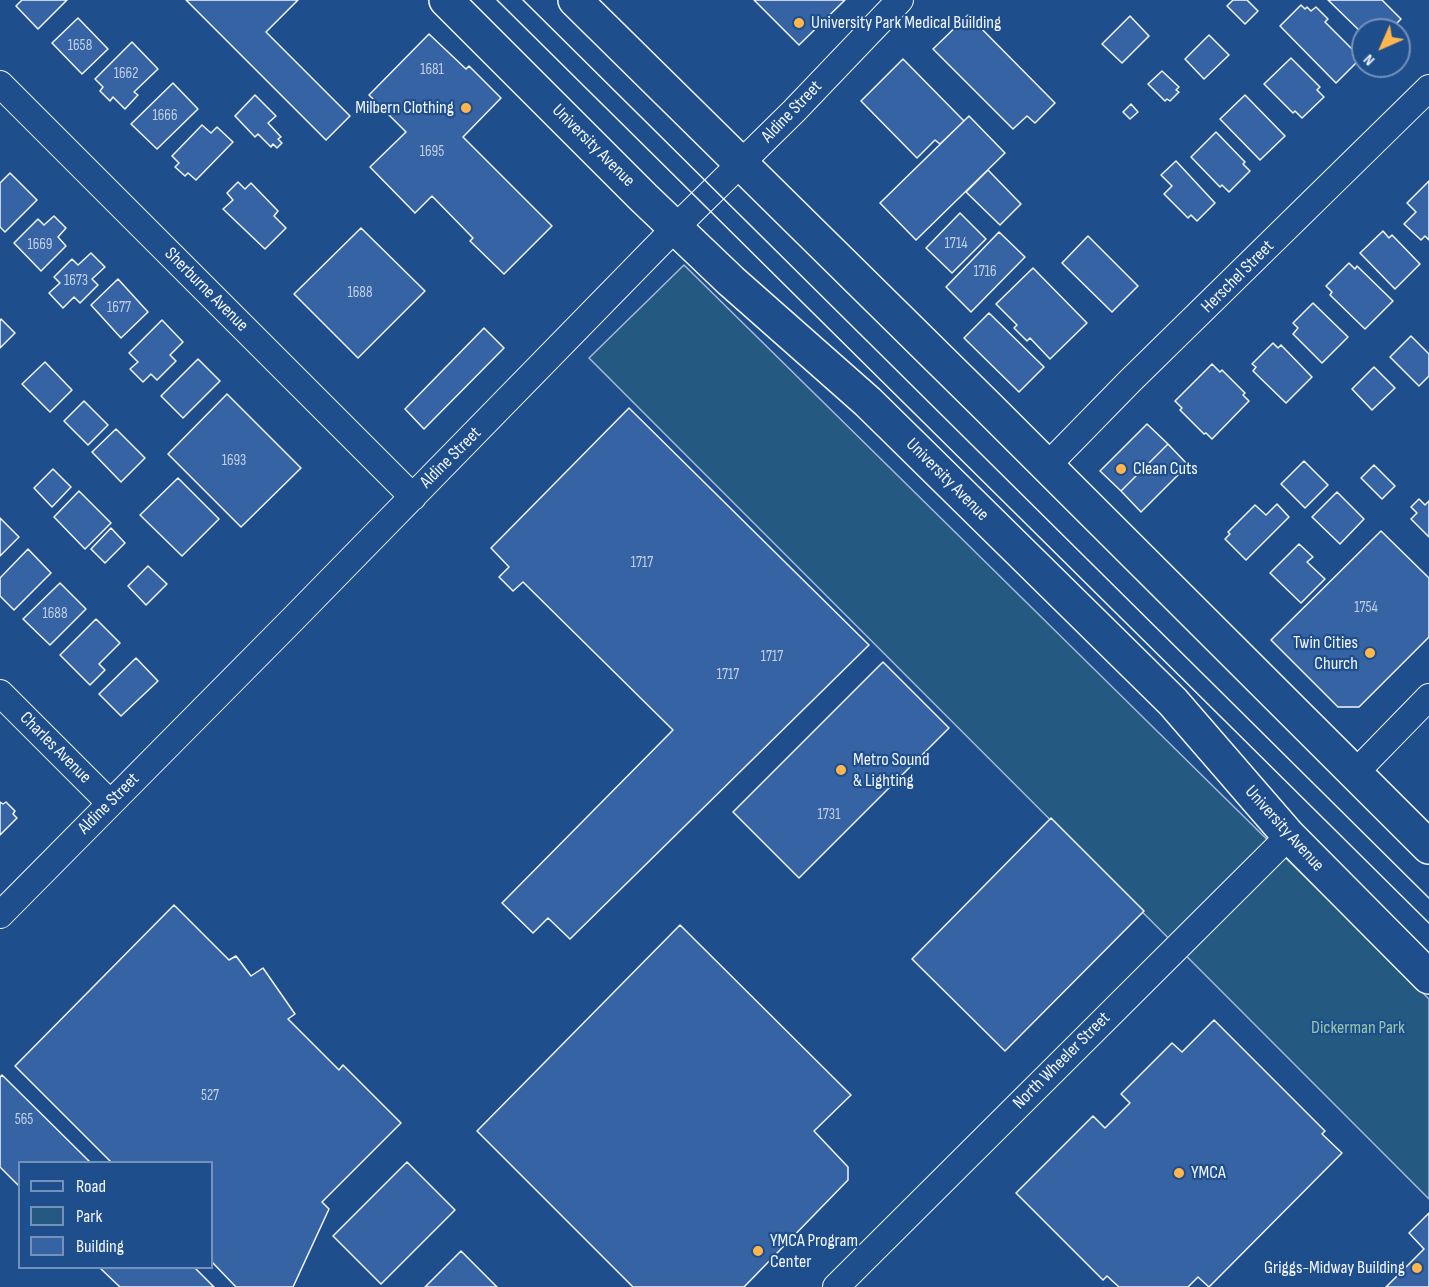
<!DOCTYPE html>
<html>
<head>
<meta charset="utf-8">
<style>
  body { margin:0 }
  #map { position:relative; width:1429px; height:1287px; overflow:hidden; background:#1f4e8c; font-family:"Sofia Sans Condensed",sans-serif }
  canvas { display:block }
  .legend { position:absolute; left:18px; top:1161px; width:195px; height:108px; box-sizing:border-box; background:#1f4e8c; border:2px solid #7391ba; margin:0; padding:8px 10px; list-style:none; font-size:18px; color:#f2f6ff }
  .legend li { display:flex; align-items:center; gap:12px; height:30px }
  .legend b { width:30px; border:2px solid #7391ba }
  .north { position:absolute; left:1351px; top:18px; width:60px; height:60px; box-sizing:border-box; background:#1f4e8c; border:2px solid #7391ba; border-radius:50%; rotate:225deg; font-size:16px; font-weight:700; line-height:24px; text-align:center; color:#f2f6ff }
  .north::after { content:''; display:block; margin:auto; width:21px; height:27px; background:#ffb74d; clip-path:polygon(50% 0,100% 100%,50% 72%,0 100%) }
</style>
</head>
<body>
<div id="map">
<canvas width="1429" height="1287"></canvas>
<ul class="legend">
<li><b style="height:8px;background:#1f4e8c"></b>Road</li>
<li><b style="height:16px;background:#245a82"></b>Park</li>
<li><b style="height:16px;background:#3563a3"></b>Building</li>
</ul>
<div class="north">N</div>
</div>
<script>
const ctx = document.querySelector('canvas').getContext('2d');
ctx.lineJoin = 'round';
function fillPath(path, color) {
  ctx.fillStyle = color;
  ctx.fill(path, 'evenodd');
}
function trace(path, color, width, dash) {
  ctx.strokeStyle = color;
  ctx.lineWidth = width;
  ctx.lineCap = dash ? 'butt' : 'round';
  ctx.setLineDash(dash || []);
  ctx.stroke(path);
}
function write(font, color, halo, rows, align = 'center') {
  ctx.font = font + ' "Sofia Sans Condensed",sans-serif';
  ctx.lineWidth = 4.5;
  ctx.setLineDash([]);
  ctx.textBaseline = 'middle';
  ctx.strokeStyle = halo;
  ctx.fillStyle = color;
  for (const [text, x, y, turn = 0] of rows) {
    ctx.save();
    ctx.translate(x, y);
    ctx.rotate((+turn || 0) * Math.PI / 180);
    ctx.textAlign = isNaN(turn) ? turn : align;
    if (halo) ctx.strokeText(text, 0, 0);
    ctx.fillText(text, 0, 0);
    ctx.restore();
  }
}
const green = new Path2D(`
  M 684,265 L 1429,999 L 1429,1199 L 589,358 Z`);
const building = new Path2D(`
  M 22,0 L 67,0 L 38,29 L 16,6 Z
  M 186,0 L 298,0 L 266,32 L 350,116 L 326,140 Z
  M 754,0 L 845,0 L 799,45 Z
  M 1233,0 L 1247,0 L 1258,11 L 1245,24 L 1227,6 Z
  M 1328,0 L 1382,0 L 1401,19 L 1390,30 L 1363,30 L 1363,34 Z
  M 1301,5 L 1305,9 L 1307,7 L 1311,11 L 1316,7 L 1328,19 L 1325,22 L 1355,52 L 1353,55 L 1358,61 L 1336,83 L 1280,26 Z
  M 968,15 L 1055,103 L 1035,123 L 1027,116 L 1013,129 L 933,49 Z
  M 1130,16 L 1149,36 L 1122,63 L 1102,44 Z
  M 78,18 L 108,49 L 82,74 L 52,43 Z
  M 429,34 L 466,69 L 469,66 L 501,98 L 463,137 L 552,226 L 504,274 L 470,241 L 473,238 L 432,196 L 415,213 L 370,167 L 406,132 L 369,95 Z
  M 1209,35 L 1229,55 L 1204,79 L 1185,59 Z
  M 132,42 L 158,69 L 134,92 L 138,95 L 125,109 L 113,97 L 110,101 L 100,91 L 103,87 L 95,79 Z
  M 1291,58 L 1320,87 L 1317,90 L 1324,97 L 1302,118 L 1295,111 L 1293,113 L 1264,84 Z
  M 903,59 L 964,121 L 940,144 L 935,140 L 917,158 L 861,101 Z
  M 1162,71 L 1179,87 L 1176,90 L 1179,92 L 1170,101 L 1167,99 L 1165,101 L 1148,84 Z
  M 173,83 L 198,109 L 157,149 L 131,124 Z
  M 255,95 L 276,116 L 268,123 L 281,137 L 278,139 L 282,143 L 277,148 L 273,144 L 271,147 L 258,134 L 255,137 L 235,116 Z
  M 1245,95 L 1285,136 L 1260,160 L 1220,119 Z
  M 1131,104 L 1138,112 L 1130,119 L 1123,112 Z
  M 969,116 L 1005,153 L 916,240 L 880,203 Z
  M 202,125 L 211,133 L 217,127 L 233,142 L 196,180 L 188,173 L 185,176 L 175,167 L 179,163 L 172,156 Z
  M 1216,132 L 1245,162 L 1243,164 L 1250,171 L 1229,192 L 1222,185 L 1220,187 L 1191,157 Z
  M 1176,161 L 1215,203 L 1197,221 L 1191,215 L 1188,218 L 1164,194 L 1172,186 L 1161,175 Z
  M 988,170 L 1021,204 L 1000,225 L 966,192 Z
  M 10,173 L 37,200 L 5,232 L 0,227 L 0,183 Z
  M 1429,181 L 1429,240 L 1425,236 L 1421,240 L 1404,224 L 1416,212 L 1407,203 Z
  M 238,182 L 245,189 L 251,183 L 278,211 L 274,216 L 286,228 L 265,249 L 223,209 L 233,200 L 227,193 Z
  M 960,213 L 986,239 L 952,273 L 926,248 Z
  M 54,216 L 66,228 L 58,237 L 66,246 L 41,271 L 14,243 L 38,219 L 44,225 Z
  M 361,228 L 425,291 L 358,358 L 294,294 Z
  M 1383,231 L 1389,238 L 1392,235 L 1420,264 L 1395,289 L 1360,253 Z
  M 999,232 L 1025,257 L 971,312 L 946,287 Z
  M 1088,236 L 1138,286 L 1112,312 L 1062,263 Z
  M 91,253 L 105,267 L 92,279 L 98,285 L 80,303 L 74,297 L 63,308 L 49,293 L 60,283 L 54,277 L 72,259 L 78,265 Z
  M 1349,263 L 1355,269 L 1357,266 L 1393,301 L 1365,329 L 1330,295 L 1332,292 L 1326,286 Z
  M 1033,268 L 1087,323 L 1050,359 L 1030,338 L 1027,341 L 1014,328 L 1017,325 L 996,304 Z
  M 118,279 L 148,312 L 121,338 L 91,305 Z
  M 1313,303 L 1348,337 L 1322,363 L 1293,334 L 1298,328 L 1293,323 Z
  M 989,313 L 1044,367 L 1019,392 L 964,338 Z
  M 1,319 L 15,333 L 0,348 L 0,321 Z
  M 162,320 L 183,342 L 170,355 L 176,361 L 157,380 L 151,374 L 143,382 L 130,369 L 138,362 L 129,353 Z
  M 484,328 L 504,348 L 424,429 L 405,409 Z
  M 1411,336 L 1429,354 L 1429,376 L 1419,386 L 1390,357 Z
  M 1273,343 L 1278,348 L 1281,345 L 1312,377 L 1286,403 L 1253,371 L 1256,367 L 1252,364 Z
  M 198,359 L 220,381 L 183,418 L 161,396 Z
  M 45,362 L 72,390 L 50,412 L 22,384 Z
  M 1212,364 L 1220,372 L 1222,370 L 1245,393 L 1243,395 L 1249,401 L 1212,439 L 1206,433 L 1204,434 L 1180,410 L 1182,408 L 1175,401 Z
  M 1374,367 L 1395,388 L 1372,410 L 1352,389 Z
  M 227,394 L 301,468 L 241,527 L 168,454 Z
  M 84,401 L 108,425 L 88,445 L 64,421 Z
  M 629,408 L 869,645 L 570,939 L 548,918 L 533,933 L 502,903 L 673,730 L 523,582 L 513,591 L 499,577 L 509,567 L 491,548 Z
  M 1147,424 L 1168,444 L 1121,491 L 1100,471 Z
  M 116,429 L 145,458 L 121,482 L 92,452 Z
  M 1168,444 L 1188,465 L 1141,512 L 1121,491 Z
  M 1304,461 L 1328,485 L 1305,508 L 1281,484 Z
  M 1374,465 L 1395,486 L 1382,499 L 1361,478 Z
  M 53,469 L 71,487 L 52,507 L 34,488 Z
  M 178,478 L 219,519 L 182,556 L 140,515 Z
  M 79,491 L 111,523 L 85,549 L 54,517 Z
  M 1337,492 L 1364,519 L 1340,544 L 1312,517 Z
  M 1419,499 L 1425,505 L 1429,501 L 1429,537 L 1411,519 L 1417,513 L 1411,507 Z
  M 1277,504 L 1289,517 L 1246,560 L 1225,539 L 1230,534 L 1228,532 L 1255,505 L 1266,515 Z
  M 0,518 L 19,537 L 0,556 Z
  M 111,528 L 125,543 L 105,563 L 91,549 Z
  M 1381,531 L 1429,578 L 1429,637 L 1359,707 L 1338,707 L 1271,640 Z
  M 1299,544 L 1313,557 L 1307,562 L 1325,579 L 1301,603 L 1270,573 Z
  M 28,549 L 51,573 L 14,610 L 0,596 L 0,578 Z
  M 148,566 L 167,584 L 146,605 L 128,586 Z
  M 60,583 L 86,609 L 50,645 L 23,619 Z
  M 96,619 L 120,643 L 99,664 L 105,670 L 90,685 L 60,655 Z
  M 136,658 L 158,681 L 121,716 L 99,694 Z
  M 883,662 L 949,728 L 799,878 L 733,812 Z
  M 0,802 L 3,804 L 6,802 L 15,811 L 13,814 L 17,818 L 0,835 Z
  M 1051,818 L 1144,911 L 1005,1051 L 912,959 Z
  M 174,905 L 229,960 L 236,956 L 251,976 L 263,968 L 295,1014 L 288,1019 L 339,1070 L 343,1065 L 401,1123 L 322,1202 L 329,1209 L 293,1287 L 236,1287 L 212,1262 L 212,1162 L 111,1162 L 15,1066 Z
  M 680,925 L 851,1095 L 814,1131 L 848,1167 L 848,1180 L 744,1287 L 633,1287 L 477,1131 Z
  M 1214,1020 L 1325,1131 L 1322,1134 L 1342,1153 L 1209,1287 L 1198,1277 L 1188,1287 L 1119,1287 L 1107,1276 L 1103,1280 L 1016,1193 L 1093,1116 L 1105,1128 L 1130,1103 L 1121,1094 L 1172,1043 L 1182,1052 Z
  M 2,1075 L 90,1162 L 20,1162 L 20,1187 L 0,1167 L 0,1077 Z
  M 407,1162 L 455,1210 L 381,1284 L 333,1236 Z
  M 1429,1213 L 1429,1287 L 1386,1287 L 1424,1249 L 1409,1233 Z
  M 461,1251 L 497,1287 L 425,1287 Z
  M 100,1268 L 195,1268 L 214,1287 L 120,1287 Z`);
const minor = new Path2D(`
  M 0,84 L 413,497
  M 1047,466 L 1130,381 L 1429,88
  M 0,693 L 110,803
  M 1356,772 L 1429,697
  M 0,915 L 295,617 L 675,228 L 794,111 L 900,0
  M 836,1287 L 1289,836`);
const secondary = new Path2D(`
  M 446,0 L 644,198 L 731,281 L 868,402 L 1173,702 L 1289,836 L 1429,977
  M 575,0 L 988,407 L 1429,847`);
const tram = new Path2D(`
  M 497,0 L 1429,923
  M 523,0 L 1429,898`);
const markers = [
  [799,23,6,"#ffb74d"],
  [466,108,6,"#ffb74d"],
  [1121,469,6,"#ffb74d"],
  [1370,653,6,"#ffb74d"],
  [841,770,6,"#ffb74d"],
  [1179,1173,6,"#ffb74d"],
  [758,1251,6,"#ffb74d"],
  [1417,1268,6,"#ffb74d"]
];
const numberNames = [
  ["1658",80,46],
  ["1681",432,70],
  ["1662",126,74],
  ["1666",165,116],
  ["1695",432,152],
  ["1714",956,244],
  ["1669",40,245],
  ["1716",985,272],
  ["1673",76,281],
  ["1688",360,293],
  ["1677",119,308],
  ["1693",234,461],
  ["1717",642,563],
  ["1754",1366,608],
  ["1688",55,614],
  ["1717",772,657],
  ["1717",728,675],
  ["1731",829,815],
  ["527",210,1096],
  ["565",24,1120]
];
const poiNames = [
  ["University Park Medical Building",811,23],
  ["Milbern Clothing",454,108,"right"],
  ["Clean Cuts",1133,469],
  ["Twin Cities",1358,643,"right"],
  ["Church",1358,664,"right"],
  ["Metro Sound",853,760],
  ["& Lighting",853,781],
  ["YMCA",1191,1173],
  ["YMCA Program",770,1241],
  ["Center",770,1262],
  ["Griggs-Midway Building",1405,1268,"right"]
];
const streetNames = [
  ["Aldine Street",792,112,-46],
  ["University Avenue",593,146,45],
  ["Herschel Street",1238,277,-45],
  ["Sherburne Avenue",206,290,45],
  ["Aldine Street",451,458,-45],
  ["University Avenue",947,480,45],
  ["Charles Avenue",55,748,45],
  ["Aldine Street",109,804,-45],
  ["University Avenue",1284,829,48],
  ["North Wheeler Street",1062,1061,-45]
];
const parkNames = [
  ["Dickerman Park",1358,1028]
];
fillPath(green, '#245a82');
trace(green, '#a8bbd7', 1.5);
fillPath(building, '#3563a3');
trace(building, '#f2f6ff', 1.5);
trace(minor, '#f2f6ff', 28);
trace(secondary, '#f2f6ff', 36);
trace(minor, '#1f4e8c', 26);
trace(secondary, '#1f4e8c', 33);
trace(tram, '#f2f6ff', 1.5);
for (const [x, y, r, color] of markers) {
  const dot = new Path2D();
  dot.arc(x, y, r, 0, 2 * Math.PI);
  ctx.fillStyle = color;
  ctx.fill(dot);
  trace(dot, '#1f4e8c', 2);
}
write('15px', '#c3d1e8', null, numberNames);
write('18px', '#f2f6ff', '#1f4e8c', poiNames, 'left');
write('18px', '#f2f6ff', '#1f4e8c', streetNames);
write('18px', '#97c8a6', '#1f4e8c', parkNames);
</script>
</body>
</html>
